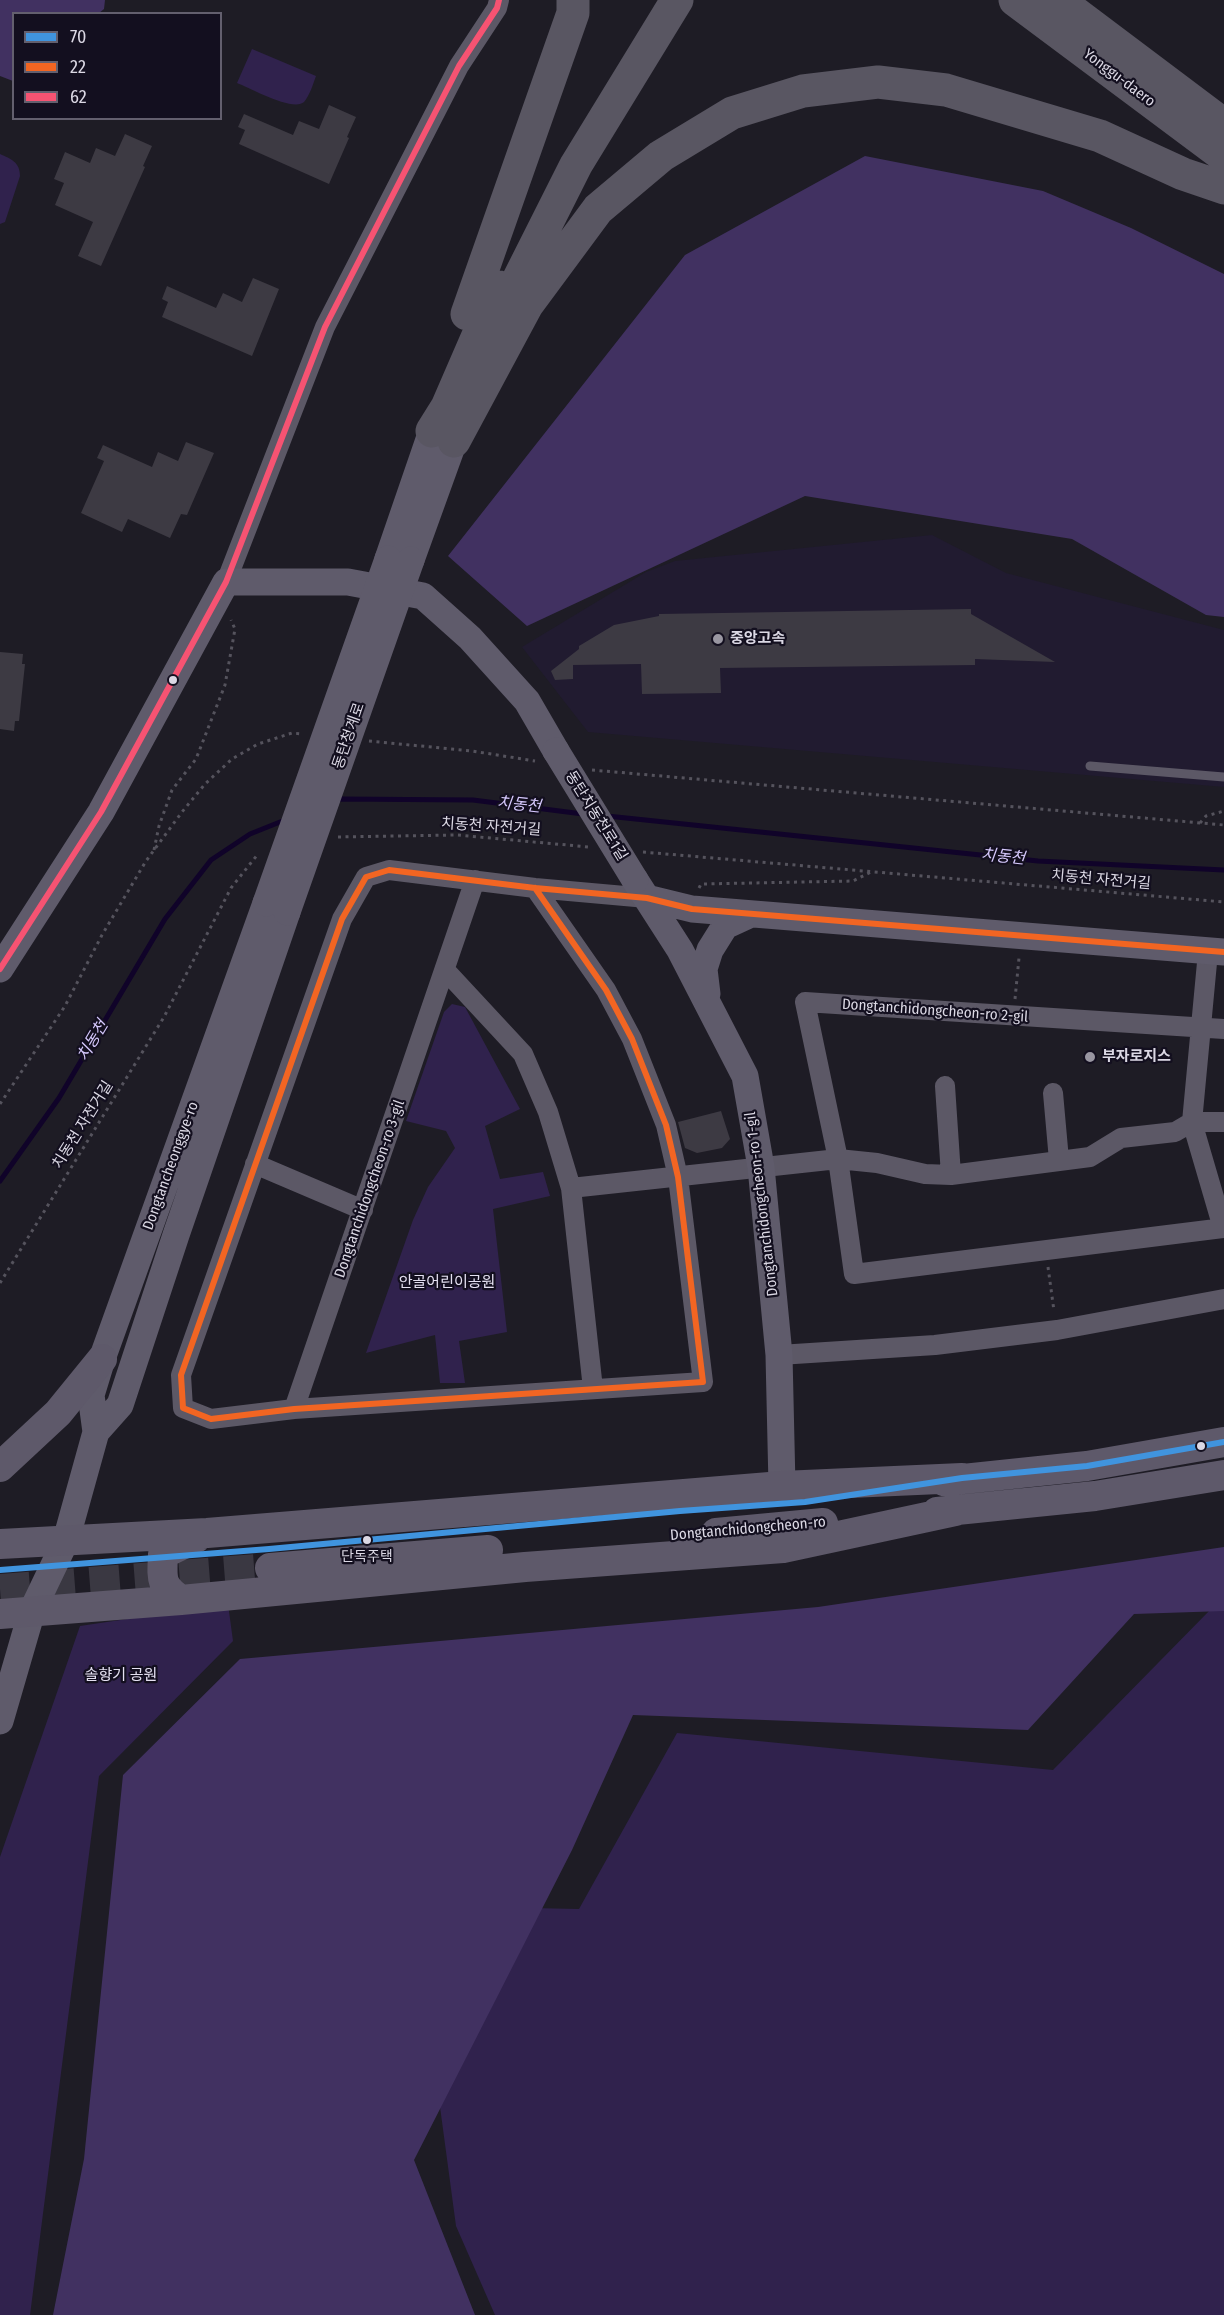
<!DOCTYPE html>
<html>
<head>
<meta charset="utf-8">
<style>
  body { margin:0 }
  #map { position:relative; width:1224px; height:2315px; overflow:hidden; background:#1e1c25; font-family:"Fira Sans Condensed",sans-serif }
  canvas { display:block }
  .legend { position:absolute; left:12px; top:12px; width:210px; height:108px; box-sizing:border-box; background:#130f1f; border:2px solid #635f6e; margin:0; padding:8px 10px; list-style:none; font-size:18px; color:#dbd8e4 }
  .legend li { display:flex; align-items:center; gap:12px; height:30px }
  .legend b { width:30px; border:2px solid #635f6e }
</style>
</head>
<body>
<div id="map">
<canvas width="1224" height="2315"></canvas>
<ul class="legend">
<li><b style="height:8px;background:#4094de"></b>70</li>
<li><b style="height:8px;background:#f26522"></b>22</li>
<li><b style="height:8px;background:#f65372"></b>62</li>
</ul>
</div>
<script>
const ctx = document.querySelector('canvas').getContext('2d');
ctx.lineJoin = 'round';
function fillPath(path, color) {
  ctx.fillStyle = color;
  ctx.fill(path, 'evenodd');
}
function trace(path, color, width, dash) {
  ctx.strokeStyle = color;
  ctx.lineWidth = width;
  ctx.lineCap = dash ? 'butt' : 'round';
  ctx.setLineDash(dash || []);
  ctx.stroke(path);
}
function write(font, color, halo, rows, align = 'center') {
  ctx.font = font + ' "Fira Sans Condensed","Noto Sans KR",sans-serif';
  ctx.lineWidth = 4.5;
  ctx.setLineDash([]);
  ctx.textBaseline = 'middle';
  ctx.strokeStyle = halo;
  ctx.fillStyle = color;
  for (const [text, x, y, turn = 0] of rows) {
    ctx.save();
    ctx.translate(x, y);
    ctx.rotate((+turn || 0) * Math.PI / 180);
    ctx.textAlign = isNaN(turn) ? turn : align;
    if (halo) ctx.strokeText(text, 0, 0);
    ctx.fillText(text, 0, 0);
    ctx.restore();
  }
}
const built = new Path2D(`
  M 932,535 L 1006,573 L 1224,630 L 1224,787 L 588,732 L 522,647 L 646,572 L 675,561 Z`);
const green = new Path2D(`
  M 252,49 L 316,76 C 313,84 310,95 304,102 C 293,112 250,88 237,83 Z
  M 0,154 C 11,159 20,162 20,176 L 5,222 L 0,224 Z
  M 452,1004 L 465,1007 L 520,1109 L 485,1126 L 500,1179 L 543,1172 L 550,1196 L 493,1209 L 507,1332 L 459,1341 L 465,1383 L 440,1383 L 435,1335 L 366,1353 L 413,1220 L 428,1187 L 455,1148 L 446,1131 L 406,1121 L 444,1012 Z
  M 228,1604 L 233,1641 L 99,1776 L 30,2315 L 0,2315 L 0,1857 L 80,1626 Z
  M 1211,1609 L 1224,1609 L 1224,2315 L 495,2315 L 456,2226 L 425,1995 L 482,1907 L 579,1909 L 677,1733 L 1053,1770 Z`);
const forest = new Path2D(`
  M 0,0 L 105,0 L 104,9 L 99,13 L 14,14 L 13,81 L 0,76 Z
  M 865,156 L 1043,191 L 1131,228 L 1224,274 L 1224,617 L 1206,615 L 1072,539 L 805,496 L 527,626 L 448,556 L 685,255 Z
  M 1224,1547 L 1224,1611 L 1134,1614 L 1028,1730 L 633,1715 L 572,1850 L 414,2160 L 475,2315 L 53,2315 L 84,2159 L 123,1775 L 240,1659 L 818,1607 Z`);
const stream = new Path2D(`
  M 335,800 L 340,799 L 473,800 L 583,814
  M 607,816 L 1038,861 L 1224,870
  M 0,1181 L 59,1098 L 165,919 L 211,860 L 250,834 L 285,820`);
const building = new Path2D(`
  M 329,105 L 356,117 L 347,137 L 349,138 L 329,184 L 239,144 L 245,130 L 238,127 L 244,114 L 293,135 L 299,121 L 319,129 Z
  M 125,134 L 152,146 L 143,166 L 145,167 L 101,266 L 78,256 L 93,222 L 55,205 L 64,183 L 54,179 L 65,152 L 90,163 L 96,148 L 115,156 Z
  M 253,278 L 279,289 L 252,356 L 162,317 L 168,302 L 162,299 L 167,286 L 216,308 L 223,293 L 242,302 Z
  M 186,442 L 214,453 L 187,515 L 181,514 L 170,538 L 128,519 L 122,532 L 81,513 L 104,461 L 97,458 L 103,445 L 152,467 L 158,452 L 178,461 Z
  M 971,609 L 971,614 L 1055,662 L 975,659 L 975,665 L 720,668 L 721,693 L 642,694 L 641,664 L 573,665 L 573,679 L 555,680 L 551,671 L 579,649 L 579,646 L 614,625 L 659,616 L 659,614 Z
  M 0,652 L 23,654 L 22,664 L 25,664 L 19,721 L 15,721 L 14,731 L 0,729 Z
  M 721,1111 L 730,1139 L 722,1148 L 697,1153 L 685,1148 L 678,1122 Z`);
const primaryTunnel = new Path2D(`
  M 0,1589 L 270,1568`);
const path = new Path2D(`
  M 369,741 L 472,751 L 535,761
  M 592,770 L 1224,825
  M 1200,823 L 1206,816 L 1224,811
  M 338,837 L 457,835 L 589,847
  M 154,850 L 159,826 L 172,790 L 196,759 L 225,685 L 235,629 L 231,620
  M 643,852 L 1224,902
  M 699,888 L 701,884 L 853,881 L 871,872
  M 1015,999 L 1019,958
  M 0,1104 L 65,1006 L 102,935 L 146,861 L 182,812 L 205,784 L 232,759 L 258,744 L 292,733 L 303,734
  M 1048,1267 L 1054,1311
  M 0,1283 L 164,1017 L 231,888 L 258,854`);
const lane = new Path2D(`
  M 1090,766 L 1224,777`);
const street = new Path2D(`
  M 226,582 L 325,327 L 459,66 L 497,8 L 499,0
  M 535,888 L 606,990 L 632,1039 L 666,1125 L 678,1177 L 703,1382 L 294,1409 L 211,1419 L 183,1408 L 181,1375 L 342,919 L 366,877 L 389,870 L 535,888 L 647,898
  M 1208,952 L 1192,1122 L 1223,1228
  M 445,970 L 523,1054 L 548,1112 L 571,1188 L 593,1389
  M 1224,1029 L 805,1002 L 838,1159 L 854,1274 L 1224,1228
  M 945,1086 L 951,1175
  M 1053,1093 L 1059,1160
  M 255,1164 L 363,1210
  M 571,1188 L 838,1159 L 877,1163 L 925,1174 L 951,1175 L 1090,1157 L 1121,1138 L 1175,1132 L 1192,1122 L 1224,1122
  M 779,1355 L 935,1345 L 1057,1330 L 1224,1299
  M 294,1409 L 475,880`);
const secondary = new Path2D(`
  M 388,559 L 432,431
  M 411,560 L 454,441
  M 635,880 L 680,950 L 745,1076 L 761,1167 L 779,1355 L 782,1486
  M 647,898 L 692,909 L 1224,952
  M 0,969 L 101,812 L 226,582 L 348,582 L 423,596 L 470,638 L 527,701 L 556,751
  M 707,994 L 704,969 L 710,950 L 725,926 L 751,914
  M 96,1432 L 120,1405 L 176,1235 L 287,912
  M 0,1721 L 32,1611 L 66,1540 L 96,1432 L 91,1395 L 102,1359 L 266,903`);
const primary = new Path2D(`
  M 0,1467 L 58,1413 L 102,1359
  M 944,1481 L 1087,1466 L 1224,1442
  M 937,1512 L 1095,1496 L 1224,1475
  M 716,1533 L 823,1523
  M 0,1544 L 207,1533 L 782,1486 L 962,1478
  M 270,1568 L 488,1550
  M 181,1600 C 160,1586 162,1579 163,1554 L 196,1538
  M 0,1614 L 181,1600 L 525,1567 L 783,1548 L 955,1511`);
const highway = new Path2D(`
  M 1015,0 L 1224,156
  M 1058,0 L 1224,125
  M 467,314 L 573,13 L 573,0
  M 500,316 L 576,165 L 677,0
  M 432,431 L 447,407 L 499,287
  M 454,441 L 527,305 L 598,209 L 661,156 L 732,113 L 803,91 L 878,82 L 946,90 L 1100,136 L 1183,174 L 1224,188`);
const secondaryBridge = new Path2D(`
  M 556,751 L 635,880
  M 266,903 L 388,559
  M 287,912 L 411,560`);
const bus1 = new Path2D(`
  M 0,1570 L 269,1549 L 680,1511 L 805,1502 L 962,1478 L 1087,1466 L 1224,1442`);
const bus2 = new Path2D(`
  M 535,888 L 606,990 L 632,1039 L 666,1125 L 678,1177 L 703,1382 L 294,1409 L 211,1419 L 183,1408 L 181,1375 L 342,919 L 366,877 L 389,870 L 535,888 L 647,898 L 692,909 L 1224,952`);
const bus3 = new Path2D(`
  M 0,969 L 101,812 L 226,582 L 325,327 L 459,66 L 497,8 L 499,0`);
const markers = [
  [718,639,6,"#9996a1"],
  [173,680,5,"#dbd8e4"],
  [1090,1057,6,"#9996a1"],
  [1201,1446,5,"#dbd8e4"],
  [367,1540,5,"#dbd8e4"]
];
const busNames = [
  ["단독주택",367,1557]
];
const streetNames = [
  ["Yonggu-daero",1119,78,37],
  ["동탄청계로",349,736,-71],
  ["동탄치동천로1길",596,816,58],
  ["치동천 자전거길",491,827,4],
  ["치동천 자전거길",1101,880,5],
  ["Dongtanchidongcheon-ro 2-gil",935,1011,4],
  ["치동천 자전거길",83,1125,-58],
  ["Dongtancheonggye-ro",171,1166,-70],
  ["Dongtanchidongcheon-ro 3-gil",370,1189,-71],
  ["Dongtanchidongcheon-ro 1-gil",762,1204,-97],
  ["Dongtanchidongcheon-ro",748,1529,-5]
];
const poiNames = [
  ["중앙고속",730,639],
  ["부자로지스",1102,1057]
];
const parkNames = [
  ["안골어린이공원",447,1283],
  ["솔향기 공원",121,1676]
];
const waterNames = [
  ["치동천",519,805,6],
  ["치동천",1003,857,6],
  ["치동천",93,1041,-59]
];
fillPath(built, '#211b30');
fillPath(green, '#30224d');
fillPath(forest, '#413161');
trace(stream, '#100329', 5);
fillPath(building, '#3d3a43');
trace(primaryTunnel, '#3a3842', 30, [30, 15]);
trace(path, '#55535d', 3, [3, 4.5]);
trace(lane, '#5c5866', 9);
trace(street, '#5c5866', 20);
trace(secondary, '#5f5b6b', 27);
trace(primary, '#5e596a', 30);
trace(highway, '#595662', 33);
trace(secondaryBridge, '#5f5b6b', 27);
trace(bus1, '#4094de', 6);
trace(bus2, '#f26522', 6);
trace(bus3, '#f65372', 6);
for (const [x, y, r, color] of markers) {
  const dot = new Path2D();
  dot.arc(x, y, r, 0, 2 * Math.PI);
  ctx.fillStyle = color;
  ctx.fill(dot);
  trace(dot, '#130f1f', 2);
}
write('14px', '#dbd8e4', '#130f1f', busNames);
write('15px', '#dbd8e4', '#130f1f', streetNames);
write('bold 15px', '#dbd8e4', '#130f1f', poiNames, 'left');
write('15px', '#e4e0f1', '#130f1f', parkNames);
write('italic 16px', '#d5c8fc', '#130f1f', waterNames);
</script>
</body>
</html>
